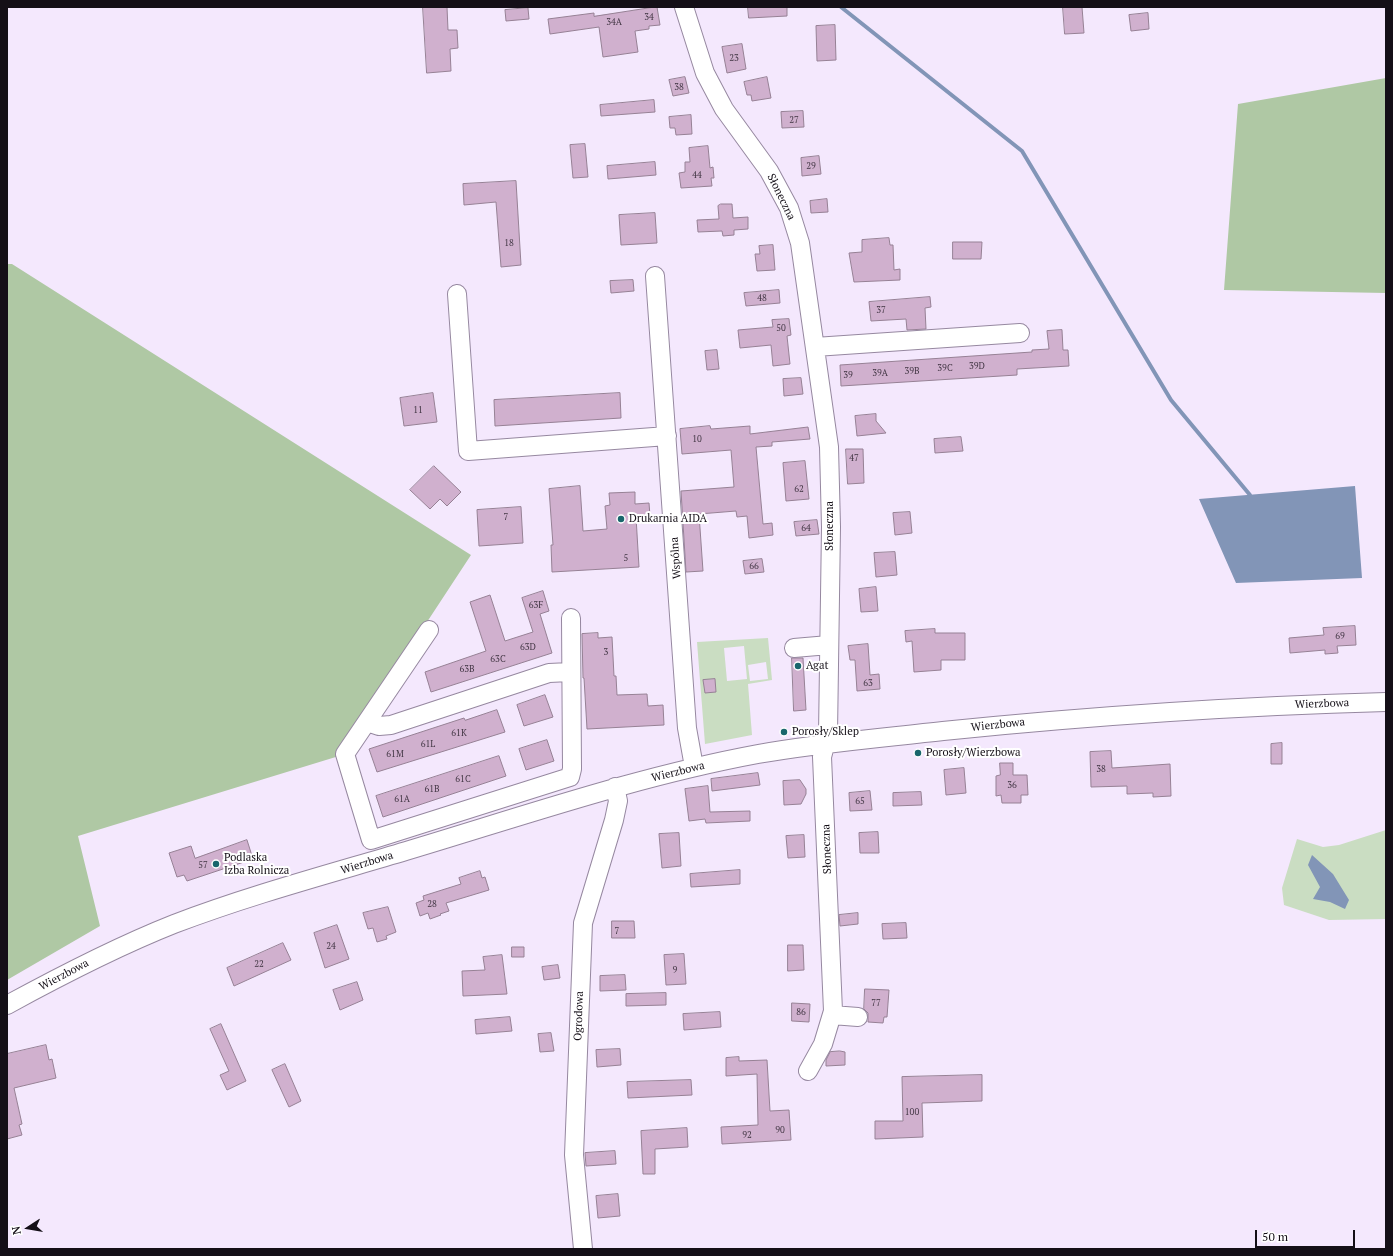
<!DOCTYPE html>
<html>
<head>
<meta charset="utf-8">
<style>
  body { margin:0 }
  #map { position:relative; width:1393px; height:1256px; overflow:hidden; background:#f4e8fd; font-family:"PT Serif",serif }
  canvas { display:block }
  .frame { position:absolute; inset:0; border:8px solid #140f17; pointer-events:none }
  .north { position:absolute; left:8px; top:1208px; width:40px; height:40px; -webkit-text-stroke:3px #fff; paint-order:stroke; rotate:258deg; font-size:11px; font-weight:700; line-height:16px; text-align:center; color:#140f17 }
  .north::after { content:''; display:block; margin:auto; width:14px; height:18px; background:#140f17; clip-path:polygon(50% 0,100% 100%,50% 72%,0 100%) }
  .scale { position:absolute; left:1255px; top:1230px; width:100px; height:18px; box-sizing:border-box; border:2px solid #140f17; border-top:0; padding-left:5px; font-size:12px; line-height:14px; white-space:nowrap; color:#140f17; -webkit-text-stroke:3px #fff; paint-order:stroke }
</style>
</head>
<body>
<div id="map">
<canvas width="1393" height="1256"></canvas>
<div class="frame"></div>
<div class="north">N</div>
<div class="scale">50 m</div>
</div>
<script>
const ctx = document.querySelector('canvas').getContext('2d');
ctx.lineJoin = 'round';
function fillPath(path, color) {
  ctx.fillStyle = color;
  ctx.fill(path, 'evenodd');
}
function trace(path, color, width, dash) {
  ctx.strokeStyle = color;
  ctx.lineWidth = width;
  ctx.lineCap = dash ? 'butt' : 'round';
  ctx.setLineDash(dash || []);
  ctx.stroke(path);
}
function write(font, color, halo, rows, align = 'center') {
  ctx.font = font + ' "PT Serif",serif';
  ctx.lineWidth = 4;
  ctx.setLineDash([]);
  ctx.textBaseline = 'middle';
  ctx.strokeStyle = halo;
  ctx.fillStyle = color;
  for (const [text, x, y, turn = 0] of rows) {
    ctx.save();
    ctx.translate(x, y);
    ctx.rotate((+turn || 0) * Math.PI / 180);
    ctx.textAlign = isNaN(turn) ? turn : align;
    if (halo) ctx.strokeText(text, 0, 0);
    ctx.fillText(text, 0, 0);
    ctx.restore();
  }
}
const green = new Path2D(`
  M 768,638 L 772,680 L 748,684 L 752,735 L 705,744 L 697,642 ZM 744,646 L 747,679 L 727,681 L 724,648 ZM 766,662 L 768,679 L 750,681 L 748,665 Z
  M 1386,830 L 1386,919 L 1329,920 L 1284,905 L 1282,888 L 1297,839 L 1323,847 L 1339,845 Z`);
const forest = new Path2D(`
  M 1386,78 L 1386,293 L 1224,290 L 1238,104 Z
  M 7,264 L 12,264 L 471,555 L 339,756 L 78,836 L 100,926 L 7,980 Z`);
const water = new Path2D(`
  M 1355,486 L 1362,578 L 1236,583 L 1199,499 Z
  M 1312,855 L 1333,874 L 1349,900 L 1345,909 L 1330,902 L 1313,899 L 1320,887 L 1308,865 Z`);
const stream = new Path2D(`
  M 841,7 L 1022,151 L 1171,400 L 1250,495`);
const building = new Path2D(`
  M 423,7 L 447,7 L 448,30 L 457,30 L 458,48 L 450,49 L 451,71 L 427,73 Z
  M 657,7 L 660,25 L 649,26 L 649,29 L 635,31 L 638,52 L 603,57 L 599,27 L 550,34 L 548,19 L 594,13 L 594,16 Z
  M 748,7 L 787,7 L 787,16 L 749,18 Z
  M 1063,7 L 1082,7 L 1084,33 L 1065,34 Z
  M 528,8 L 529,19 L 506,21 L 505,10 Z
  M 1148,13 L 1149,29 L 1131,31 L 1129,15 Z
  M 835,25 L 836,60 L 817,61 L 816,26 Z
  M 742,44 L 746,69 L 727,73 L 722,47 Z
  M 685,77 L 689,93 L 673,96 L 669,80 Z
  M 767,77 L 771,98 L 752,101 L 751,95 L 747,95 L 744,82 Z
  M 654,100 L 655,112 L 601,116 L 600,105 Z
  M 803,111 L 804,127 L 782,128 L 781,112 Z
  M 691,115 L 692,134 L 676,135 L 675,128 L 670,128 L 669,117 Z
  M 585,144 L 588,177 L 573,178 L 570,145 Z
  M 708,146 L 710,168 L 713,167 L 714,178 L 711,178 L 712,186 L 681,188 L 679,173 L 685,172 L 685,162 L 690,162 L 689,148 Z
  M 819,156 L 821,174 L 802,176 L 801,158 Z
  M 655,162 L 656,175 L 608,179 L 607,166 Z
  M 516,181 L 521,265 L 501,267 L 496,202 L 464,205 L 463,184 Z
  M 827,199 L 828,212 L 811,213 L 810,201 Z
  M 721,204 L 732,204 L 733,218 L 748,217 L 748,229 L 734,230 L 734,235 L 723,236 L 722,231 L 698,232 L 697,220 L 719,219 L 718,206 Z
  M 655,213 L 657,243 L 621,245 L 619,215 Z
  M 889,238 L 890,245 L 893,245 L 894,270 L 900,269 L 900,280 L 854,282 L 849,253 L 862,252 L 862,240 Z
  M 953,242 L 982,242 L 981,259 L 953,259 Z
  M 773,245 L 775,270 L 757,271 L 755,254 L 760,254 L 759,246 Z
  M 633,280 L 634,291 L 611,293 L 610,281 Z
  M 779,290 L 780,303 L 746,306 L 744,293 Z
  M 930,297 L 931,307 L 925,308 L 926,329 L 907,330 L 906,319 L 871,321 L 869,302 Z
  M 789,319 L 791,335 L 787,336 L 790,364 L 773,366 L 771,345 L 740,348 L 738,330 L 773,327 L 772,320 Z
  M 1062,330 L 1063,350 L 1068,350 L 1069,366 L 1017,369 L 1017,375 L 841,386 L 840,365 L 1032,352 L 1032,350 L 1049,349 L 1047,331 Z
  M 717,350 L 719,369 L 707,370 L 705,351 Z
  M 801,378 L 803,394 L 784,396 L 783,379 Z
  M 433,393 L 437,422 L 404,426 L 400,398 Z
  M 620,393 L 621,418 L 495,426 L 494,400 Z
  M 876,414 L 876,421 L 886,433 L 857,436 L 855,416 Z
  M 710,426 L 711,429 L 750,426 L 750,434 L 808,427 L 810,439 L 772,442 L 772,446 L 756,447 L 763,524 L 772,523 L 773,535 L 749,538 L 747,516 L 737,517 L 736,511 L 699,514 L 703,571 L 686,572 L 681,491 L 734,487 L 731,450 L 682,454 L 680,429 Z
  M 961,437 L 963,451 L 935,453 L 934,439 Z
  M 846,449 L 863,449 L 864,483 L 848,484 Z
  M 805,461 L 809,499 L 786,501 L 783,463 Z
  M 434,466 L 461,492 L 447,506 L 440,499 L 430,509 L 410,490 Z
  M 580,486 L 583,531 L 607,529 L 605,506 L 610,505 L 609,493 L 635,492 L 635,504 L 649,503 L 650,516 L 636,517 L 639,567 L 552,572 L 551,545 L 553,545 L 549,489 Z
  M 521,507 L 523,543 L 479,546 L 477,510 Z
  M 910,512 L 912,533 L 895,535 L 893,513 Z
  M 817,520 L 819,534 L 796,536 L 794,522 Z
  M 895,552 L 897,575 L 876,577 L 874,553 Z
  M 762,559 L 764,572 L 745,574 L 743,561 Z
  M 876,587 L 878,611 L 861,612 L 859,589 Z
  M 543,591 L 549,611 L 540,614 L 552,653 L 431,692 L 425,672 L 486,651 L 470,602 L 490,595 L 505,641 L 533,632 L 522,598 Z
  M 1355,626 L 1356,645 L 1337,646 L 1338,653 L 1325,654 L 1325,650 L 1290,653 L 1289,638 L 1324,635 L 1323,628 Z
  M 935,629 L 935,633 L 965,633 L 965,660 L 941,660 L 941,670 L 914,672 L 912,641 L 906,642 L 905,631 Z
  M 598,633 L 598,638 L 612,637 L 614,676 L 616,676 L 617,695 L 647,694 L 648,706 L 663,705 L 664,725 L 587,729 L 584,678 L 583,678 L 582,634 Z
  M 868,644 L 870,675 L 879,674 L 880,689 L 857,691 L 855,660 L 850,660 L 848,646 Z
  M 792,658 L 803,658 L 806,710 L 794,711 Z
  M 715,679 L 716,692 L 705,693 L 703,680 Z
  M 545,695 L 553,717 L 524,726 L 517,705 Z
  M 497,710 L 505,732 L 377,772 L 369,749 L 464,718 L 465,720 Z
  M 547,740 L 554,761 L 526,770 L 519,749 Z
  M 1282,743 L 1282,764 L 1271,764 L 1271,744 Z
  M 1111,751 L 1112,768 L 1170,764 L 1171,796 L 1153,797 L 1153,793 L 1127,794 L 1127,786 L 1091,787 L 1090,752 Z
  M 499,756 L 506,776 L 383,817 L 376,796 Z
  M 1000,763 L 1013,763 L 1013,775 L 1027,775 L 1028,795 L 1021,795 L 1021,803 L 1002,803 L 1001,795 L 996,796 L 996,776 L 1000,775 Z
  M 964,768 L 966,793 L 946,795 L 944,770 Z
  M 758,773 L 760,785 L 712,791 L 711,779 Z
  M 800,780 L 806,789 L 806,794 L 801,804 L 784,805 L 783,781 Z
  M 708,786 L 710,812 L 750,811 L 750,821 L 706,823 L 705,819 L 689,821 L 685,789 Z
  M 870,791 L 872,810 L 850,811 L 849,793 Z
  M 921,792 L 922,805 L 893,806 L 893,793 Z
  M 878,832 L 879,853 L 860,853 L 859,833 Z
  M 679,833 L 681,866 L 662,868 L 659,834 Z
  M 804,835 L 805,857 L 788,858 L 786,836 Z
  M 247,840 L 253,859 L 187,881 L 184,875 L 177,877 L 169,853 L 191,846 L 195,858 Z
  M 740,870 L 740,884 L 691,887 L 690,874 Z
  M 480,871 L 482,878 L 485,877 L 489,890 L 446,903 L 449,911 L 440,914 L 441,915 L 430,919 L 428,913 L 420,916 L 416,903 L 424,900 L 423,896 L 461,884 L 459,878 Z
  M 388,907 L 396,932 L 386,936 L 387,939 L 377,942 L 373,928 L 368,929 L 363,913 Z
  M 858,913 L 858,924 L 840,926 L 839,915 Z
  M 612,921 L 634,921 L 635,938 L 612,938 Z
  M 906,923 L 907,938 L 883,939 L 882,924 Z
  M 337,925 L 349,959 L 325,968 L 314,933 Z
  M 283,943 L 291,960 L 234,986 L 227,968 Z
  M 788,945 L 803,945 L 804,970 L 788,971 Z
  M 512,947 L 524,947 L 524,957 L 512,957 Z
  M 684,954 L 686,984 L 666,985 L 664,955 Z
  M 502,955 L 507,994 L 463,996 L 462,971 L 485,970 L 483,957 Z
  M 558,965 L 560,978 L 544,980 L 542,967 Z
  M 625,975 L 626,990 L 600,991 L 600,976 Z
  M 357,982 L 363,1000 L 340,1010 L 333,990 Z
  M 865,989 L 889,990 L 887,1017 L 884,1017 L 883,1023 L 868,1022 L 868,1013 L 864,1009 Z
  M 666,993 L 666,1005 L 626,1006 L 626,994 Z
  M 792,1003 L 810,1004 L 809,1022 L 792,1021 Z
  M 720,1012 L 721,1027 L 684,1030 L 683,1014 Z
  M 510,1017 L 512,1031 L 476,1034 L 475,1020 Z
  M 221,1024 L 246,1081 L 227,1090 L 220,1075 L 229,1071 L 210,1029 Z
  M 551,1033 L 554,1051 L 540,1052 L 538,1034 Z
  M 46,1045 L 49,1060 L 52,1059 L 56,1078 L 14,1088 L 22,1124 L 19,1125 L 22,1135 L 7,1139 L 7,1054 Z
  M 620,1049 L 621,1065 L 597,1067 L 596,1050 Z
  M 840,1051 L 845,1052 L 845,1065 L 826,1066 L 826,1060 L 830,1052 Z
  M 739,1057 L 739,1061 L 767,1060 L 770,1111 L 789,1110 L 791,1140 L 722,1144 L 721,1127 L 758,1125 L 757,1074 L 726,1076 L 726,1058 Z
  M 285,1064 L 301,1101 L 289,1107 L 272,1070 Z
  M 982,1075 L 982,1101 L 922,1103 L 923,1137 L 875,1139 L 875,1121 L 903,1121 L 902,1077 Z
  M 691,1080 L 692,1095 L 628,1098 L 627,1082 Z
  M 687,1128 L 688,1147 L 655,1149 L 655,1174 L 643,1174 L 641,1131 Z
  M 615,1151 L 616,1164 L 586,1166 L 585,1153 Z
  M 618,1194 L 620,1216 L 598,1218 L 596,1196 Z`);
const minor = new Path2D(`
  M 684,7 L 705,73 L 724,109 L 769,171 L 789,208 L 800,243 L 829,447 L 831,527 L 828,734 L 822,757 L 833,1011 L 823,1044 L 808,1071
  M 655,276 L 687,728 L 694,767
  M 457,294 L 468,451 L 667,436
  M 815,347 L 1020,333
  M 429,630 L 345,754 L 371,840 L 570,777 L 572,769 L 571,618
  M 794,648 L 829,645
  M 367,722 L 379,726 L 391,725 L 549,673 L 570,672
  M 7,1005 C 62,975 116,947 174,924 C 250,895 329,874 406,851 C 523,816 639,776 758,754 C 819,743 881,738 943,731 C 1090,716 1238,706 1386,702
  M 832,1015 L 858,1017
  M 583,1249 L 574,1155 L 583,923 L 614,820 L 618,801 L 615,787`);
const markers = [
  [621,519,4,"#18666c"],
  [798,666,4,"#18666c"],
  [784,732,4,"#18666c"],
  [918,753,4,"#18666c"],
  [216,864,4,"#18666c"]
];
const numberNames = [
  ["34",649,17],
  ["34A",614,22],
  ["23",734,58],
  ["38",679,87],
  ["27",794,120],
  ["29",811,166],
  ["44",697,175],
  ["18",509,243],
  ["48",762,298],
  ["37",881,310],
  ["50",781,328],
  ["39D",977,366],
  ["39C",945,368],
  ["39B",912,371],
  ["39A",880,373],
  ["39",848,375],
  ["11",418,410],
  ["10",697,439],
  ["47",854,458],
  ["62",799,489],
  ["7",506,517],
  ["64",806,528],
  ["5",626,558],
  ["66",754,566],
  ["63F",536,605],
  ["69",1340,636],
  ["63D",528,647],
  ["3",606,652],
  ["63C",498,659],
  ["63B",467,669],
  ["63",868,683],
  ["61K",459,733],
  ["61L",428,744],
  ["61M",395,754],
  ["38",1101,769],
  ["61C",463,779],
  ["36",1012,785],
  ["61B",432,789],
  ["61A",402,799],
  ["65",860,801],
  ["57",203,865],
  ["28",432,904],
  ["7",617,931],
  ["24",331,946],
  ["22",259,964],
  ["9",675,970],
  ["77",876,1003],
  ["86",801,1012],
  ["100",912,1112],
  ["90",780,1130],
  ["92",747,1135]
];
const streetNames = [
  ["Słoneczna",781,197,64],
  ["Słoneczna",830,526,-90],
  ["Wspólna",676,558,-94],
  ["Wierzbowa",1322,704,-2],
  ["Wierzbowa",998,725,-6],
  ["Wierzbowa",678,772,-14],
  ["Słoneczna",827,849,-92],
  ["Wierzbowa",367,863,-17],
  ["Wierzbowa",64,975,-28],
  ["Ogrodowa",579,1016,-88]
];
const poiNames = [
  ["Drukarnia AIDA",629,519],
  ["Agat",806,666],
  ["Porosły/Sklep",792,732],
  ["Porosły/Wierzbowa",926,753],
  ["Podlaska",224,858],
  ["Izba Rolnicza",224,871]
];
fillPath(green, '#caddc2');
fillPath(forest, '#afc8a4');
fillPath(water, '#8295b7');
trace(stream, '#8295b7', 4);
fillPath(building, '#d0b0ce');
trace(building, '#968195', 1);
trace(minor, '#9688a0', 20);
trace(minor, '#fff', 18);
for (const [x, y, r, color] of markers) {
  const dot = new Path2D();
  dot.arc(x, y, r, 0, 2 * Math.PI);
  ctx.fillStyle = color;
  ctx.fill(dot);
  trace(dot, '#fff', 1.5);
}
write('9px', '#433745', null, numberNames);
write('11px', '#140f17', '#fff', streetNames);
write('11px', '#140f17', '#fff', poiNames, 'left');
</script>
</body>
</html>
